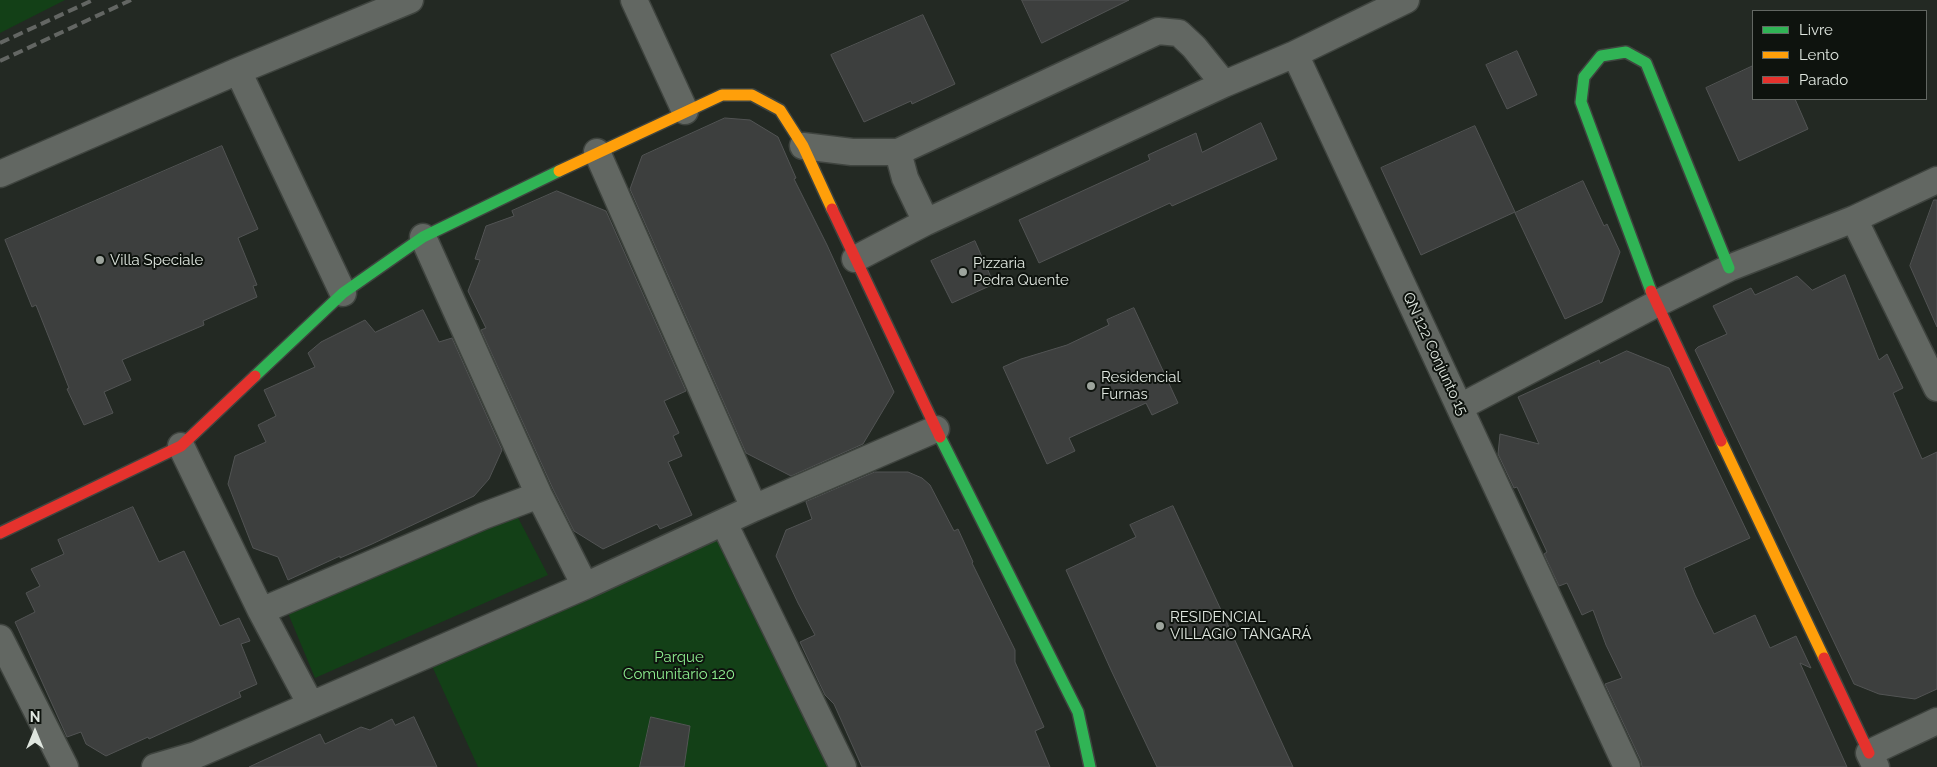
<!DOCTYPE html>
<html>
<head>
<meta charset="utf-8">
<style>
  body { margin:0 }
  #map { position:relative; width:1937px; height:767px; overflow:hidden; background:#232923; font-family:Raleway,sans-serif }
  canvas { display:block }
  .legend { position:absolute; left:1752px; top:10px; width:175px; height:90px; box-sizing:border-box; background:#0e130e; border:1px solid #626762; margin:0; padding:6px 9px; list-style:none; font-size:15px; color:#dfe6df }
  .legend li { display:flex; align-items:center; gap:10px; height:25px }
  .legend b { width:25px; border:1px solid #626762 }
  .north { position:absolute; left:10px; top:707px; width:50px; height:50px; -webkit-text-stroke:4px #0e130e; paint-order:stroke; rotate:0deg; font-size:14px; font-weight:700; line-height:20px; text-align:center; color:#dfe6df }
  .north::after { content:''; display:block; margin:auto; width:18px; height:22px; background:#dfe6df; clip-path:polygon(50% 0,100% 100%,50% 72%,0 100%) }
</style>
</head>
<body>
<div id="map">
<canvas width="1937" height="767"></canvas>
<ul class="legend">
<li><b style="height:6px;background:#30b455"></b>Livre</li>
<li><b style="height:6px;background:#ff9f0a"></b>Lento</li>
<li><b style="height:6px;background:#e5322d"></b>Parado</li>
</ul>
<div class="north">N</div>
</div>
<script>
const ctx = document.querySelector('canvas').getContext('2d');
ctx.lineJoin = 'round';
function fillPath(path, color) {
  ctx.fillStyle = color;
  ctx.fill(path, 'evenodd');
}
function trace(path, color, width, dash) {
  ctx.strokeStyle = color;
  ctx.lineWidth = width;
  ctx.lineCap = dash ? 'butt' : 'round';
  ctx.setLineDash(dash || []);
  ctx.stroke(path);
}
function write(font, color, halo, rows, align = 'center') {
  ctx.font = font + ' Raleway,sans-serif';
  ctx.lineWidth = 4;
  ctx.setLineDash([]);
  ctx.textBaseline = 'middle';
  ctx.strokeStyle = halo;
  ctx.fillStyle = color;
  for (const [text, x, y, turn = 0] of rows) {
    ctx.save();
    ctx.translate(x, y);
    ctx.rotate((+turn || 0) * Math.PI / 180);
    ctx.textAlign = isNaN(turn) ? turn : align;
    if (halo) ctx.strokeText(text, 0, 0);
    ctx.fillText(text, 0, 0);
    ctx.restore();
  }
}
const green = new Path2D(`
  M 0,0 L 65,0 L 0,33 Z
  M 514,510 L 548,575 L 315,678 L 283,601 Z
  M 726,533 L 833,767 L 478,767 L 432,666 Z`);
const building = new Path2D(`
  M 1022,0 L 1129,0 L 1042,43 Z
  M 923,15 L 955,84 L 912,104 L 911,101 L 864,122 L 831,55 Z
  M 1517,51 L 1537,95 L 1507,109 L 1486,65 Z
  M 1753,66 L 1753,99 L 1795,99 L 1808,129 L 1739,161 L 1706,88 Z
  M 725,118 L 750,120 L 778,137 L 796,178 L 794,179 L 827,245 L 894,392 L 863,444 L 791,476 L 746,453 L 630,189 L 642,156 Z
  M 1261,123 L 1277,159 L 1172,206 L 1170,203 L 1039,263 L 1019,220 L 1150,160 L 1148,155 L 1196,133 L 1202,152 Z
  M 1475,126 L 1515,212 L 1421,255 L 1381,168 Z
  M 222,146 L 258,229 L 238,238 L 257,285 L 253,286 L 257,297 L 203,321 L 204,325 L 122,360 L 131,380 L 104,392 L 113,413 L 84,425 L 67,389 L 69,388 L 36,305 L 32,307 L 5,240 Z
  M 1583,181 L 1604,226 L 1607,224 L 1620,252 L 1602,302 L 1565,319 L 1515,213 Z
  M 557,191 L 606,211 L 686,391 L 664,401 L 679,433 L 673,436 L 682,456 L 668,462 L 692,515 L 660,529 L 657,524 L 603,549 L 574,531 L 553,489 L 481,330 L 486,328 L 468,291 L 480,260 L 475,259 L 486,226 L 514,216 L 512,211 Z
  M 1934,200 L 1937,200 L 1937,327 L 1910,266 Z
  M 975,241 L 994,284 L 952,303 L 931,261 Z
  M 1845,275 L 1879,360 L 1887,354 L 1903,388 L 1893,393 L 1922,459 L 1937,452 L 1937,689 L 1915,699 L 1879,694 L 1854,684 L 1695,350 L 1698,347 L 1727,334 L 1713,306 L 1751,288 L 1755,295 L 1797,276 L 1812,290 Z
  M 1134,308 L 1178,403 L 1152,415 L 1146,403 L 1069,438 L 1075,451 L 1047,464 L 1003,367 L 1021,359 L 1067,345 L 1109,325 L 1107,320 Z
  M 423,310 L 439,342 L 452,338 L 502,450 L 489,479 L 474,496 L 372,544 L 340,558 L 340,556 L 288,580 L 278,557 L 253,548 L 228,484 L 235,456 L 266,442 L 258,425 L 276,416 L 264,390 L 315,367 L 308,353 L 321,342 L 365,320 L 375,332 Z
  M 1627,351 L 1669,368 L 1750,538 L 1684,568 L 1695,595 L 1714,634 L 1755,615 L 1770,648 L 1796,636 L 1811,668 L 1800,663 L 1847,767 L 1642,767 L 1641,761 L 1605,684 L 1622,678 L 1606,645 L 1593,610 L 1582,615 L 1567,583 L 1559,586 L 1544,554 L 1547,552 L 1517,487 L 1514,488 L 1498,454 L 1500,434 L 1539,444 L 1518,397 L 1599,360 L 1600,363 Z
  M 875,472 L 908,472 L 922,478 L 930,485 L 954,531 L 958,529 L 973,562 L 972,563 L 1015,650 L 1015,662 L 1044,727 L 1035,731 L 1050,767 L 862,767 L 834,704 L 825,695 L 800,642 L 815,635 L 798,603 L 776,556 L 786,530 L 812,519 L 806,502 Z
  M 1173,506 L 1221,610 L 1293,767 L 1157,767 L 1111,670 L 1066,570 L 1136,537 L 1130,525 Z
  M 133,507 L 159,562 L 184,551 L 220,626 L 239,618 L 250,641 L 241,644 L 257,684 L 239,692 L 241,697 L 149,739 L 148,737 L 106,756 L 86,744 L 81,732 L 67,737 L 15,622 L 35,612 L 26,593 L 40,586 L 31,569 L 64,554 L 58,540 Z
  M 414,717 L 437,767 L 249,767 L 320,734 L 325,744 L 361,727 L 370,730 L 392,719 L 395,725 Z
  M 651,717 L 690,726 L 684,767 L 640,767 Z`);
const street = new Path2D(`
  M 634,0 L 685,111
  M 1406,0 L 1295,54 L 1627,767
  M 238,71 L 343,293
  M 803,146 L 852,152 L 898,152 L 1158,31 L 1179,33 L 1194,47 L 1224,84
  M 597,152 L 754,508
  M 898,152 L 905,178 L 926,222
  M 0,174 L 238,71 L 410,0
  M 1854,219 L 1937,388
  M 423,237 L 539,495 L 585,586
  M 855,259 L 926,222 L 1224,84 L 1295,54
  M 1460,407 L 1656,304 L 1729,268 L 1854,219 L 1937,180
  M 181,446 L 261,611 L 311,705
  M 724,523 L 843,767
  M 261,611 L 483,516 L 539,495
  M 0,638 L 65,767
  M 155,767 L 196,755 L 585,586 L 754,508 L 936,429
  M 1876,767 L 1869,753 L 1937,721`);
const fast = new Path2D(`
  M 1651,291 L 1581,102 L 1584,77 L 1601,56 L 1626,52 L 1646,63 L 1729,268
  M 255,376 L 343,293 L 423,237 L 559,171
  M 940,437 L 1078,712 L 1090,767`);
const slow = new Path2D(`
  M 559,171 L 722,95 L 752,95 L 780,110 L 803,146 L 832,209
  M 1721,441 L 1824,658`);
const jam = new Path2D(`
  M 832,209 L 940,437
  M 1651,291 L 1721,441
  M 0,533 L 181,446 L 255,376
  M 1824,658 L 1869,753`);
const rail = new Path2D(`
  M 0,43 L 93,0
  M 0,61 L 131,0`);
const markers = [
  [100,260,5,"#9da49d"],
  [963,272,5,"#9da49d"],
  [1091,386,5,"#9da49d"],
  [1160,626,5,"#9da49d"]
];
const poiNames = [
  ["Villa Speciale",110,260],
  ["Pizzaria",973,263],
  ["Pedra Quente",973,280],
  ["Residencial",1101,377],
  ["Furnas",1101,394],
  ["RESIDENCIAL",1170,617],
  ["VILLAGIO TANGARÁ",1170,634]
];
const streetNames = [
  ["QN 122 Conjunto 15",1435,354,65]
];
const parkNames = [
  ["Parque",679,657],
  ["Comunitario 120",679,674]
];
fillPath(green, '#134017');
fillPath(building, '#3d3f3e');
trace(building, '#525454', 1);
trace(street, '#3f443f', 29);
trace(fast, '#3f443f', 14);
trace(slow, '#3f443f', 14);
trace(jam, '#3f443f', 14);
trace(street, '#626762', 26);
trace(fast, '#30b455', 11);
trace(slow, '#ff9f0a', 11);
trace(jam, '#e5322d', 11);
trace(rail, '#636663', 4, [10, 5]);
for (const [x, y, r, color] of markers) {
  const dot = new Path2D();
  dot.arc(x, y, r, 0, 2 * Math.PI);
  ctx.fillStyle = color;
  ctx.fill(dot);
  trace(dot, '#0e130e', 2);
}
write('15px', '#dfe6df', '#0e130e', poiNames, 'left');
write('15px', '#dfe6df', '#0e130e', streetNames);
write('15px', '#8eee90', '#0e130e', parkNames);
</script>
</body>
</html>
